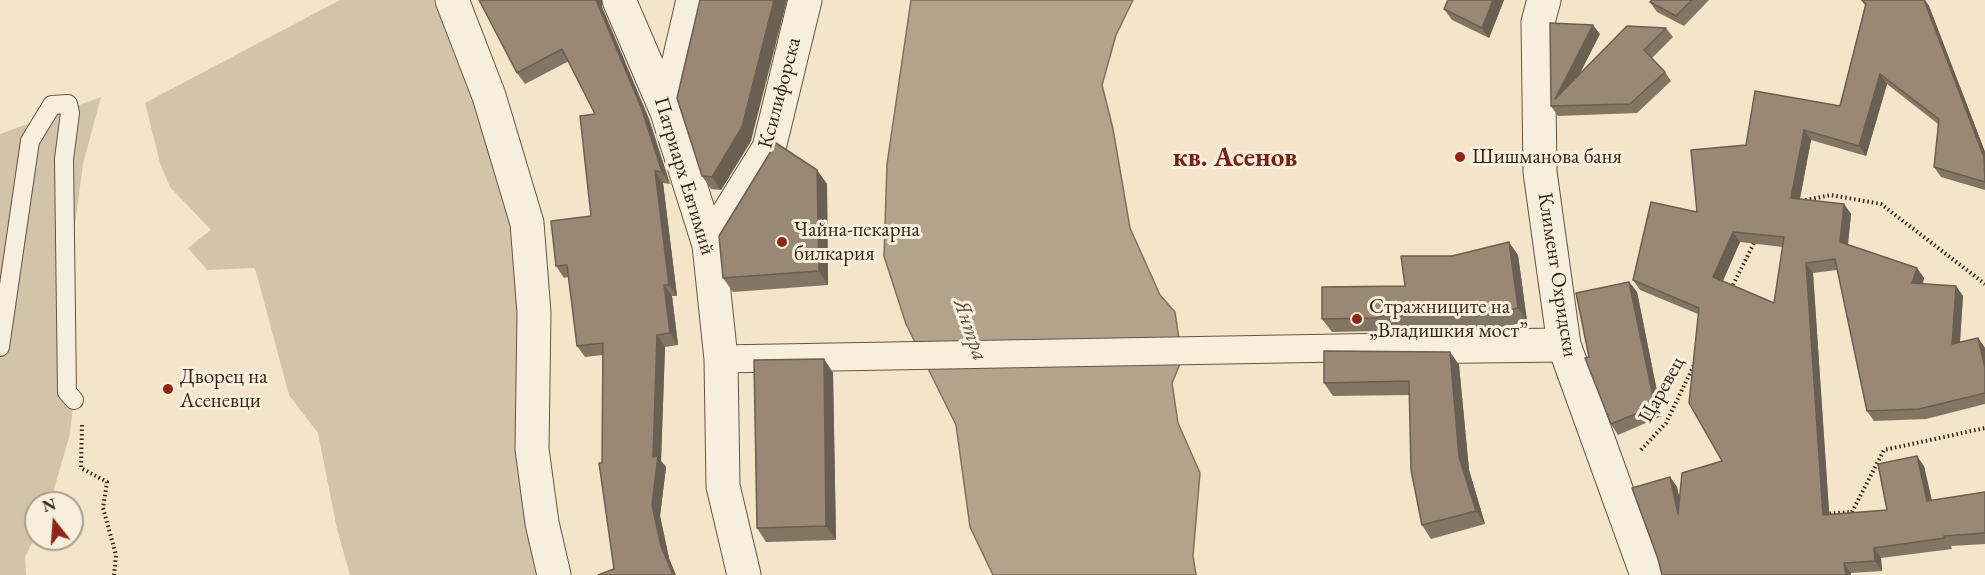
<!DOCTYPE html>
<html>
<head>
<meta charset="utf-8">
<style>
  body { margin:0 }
  #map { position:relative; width:1985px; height:575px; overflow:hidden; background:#f2e5c9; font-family:"EB Garamond",serif }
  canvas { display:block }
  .north { position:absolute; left:24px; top:491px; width:60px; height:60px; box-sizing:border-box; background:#f7eedc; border:2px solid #aa9d8e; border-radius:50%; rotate:343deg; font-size:16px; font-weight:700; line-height:24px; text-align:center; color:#372418 }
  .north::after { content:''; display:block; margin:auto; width:21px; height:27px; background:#8f2418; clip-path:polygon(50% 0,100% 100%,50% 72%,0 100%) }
</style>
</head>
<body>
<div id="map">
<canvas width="1985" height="575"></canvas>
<div class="north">N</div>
</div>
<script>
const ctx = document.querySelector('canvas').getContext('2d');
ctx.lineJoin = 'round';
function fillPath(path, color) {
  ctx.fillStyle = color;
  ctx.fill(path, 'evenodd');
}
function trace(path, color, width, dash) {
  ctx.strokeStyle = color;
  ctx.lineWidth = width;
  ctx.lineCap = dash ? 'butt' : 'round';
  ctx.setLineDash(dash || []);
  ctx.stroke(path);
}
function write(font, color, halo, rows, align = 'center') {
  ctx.font = font + ' "EB Garamond",serif';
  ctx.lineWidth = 6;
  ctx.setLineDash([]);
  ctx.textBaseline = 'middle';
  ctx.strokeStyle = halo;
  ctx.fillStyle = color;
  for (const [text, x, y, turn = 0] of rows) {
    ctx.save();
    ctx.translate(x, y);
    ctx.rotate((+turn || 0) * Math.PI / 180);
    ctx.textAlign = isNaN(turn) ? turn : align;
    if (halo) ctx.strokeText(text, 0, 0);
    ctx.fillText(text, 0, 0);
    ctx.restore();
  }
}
const green = new Path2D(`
  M 340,0 L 452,0 L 527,223 L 554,575 L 350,575 L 337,529 L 318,433 L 289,395 L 255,268 L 207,270 L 188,248 L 211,230 L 170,187 L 160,163 L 145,103 Z
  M 101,97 L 83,164 L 75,224 L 75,387 L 70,434 L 50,503 L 36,503 L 36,535 L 25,557 L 26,575 L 0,575 L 0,134 Z`);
const water = new Path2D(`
  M 911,0 L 1133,0 L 1116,35 L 1102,85 L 1113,129 L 1130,228 L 1160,295 L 1175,312 L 1182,359 L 1172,383 L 1178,423 L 1200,473 L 1193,556 L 1196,575 L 993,575 L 970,527 L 956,425 L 906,324 L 884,256 L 887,164 Z`);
const path = new Path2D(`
  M 1801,201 L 1831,195 L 1881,204 L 1985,284
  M 1731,289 L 1756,239
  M 82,425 L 81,468 L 107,482 L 103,508 L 116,555 L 114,575
  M 1641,450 L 1666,423 L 1695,363
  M 1825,514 L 1852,512 L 1884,450 L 1985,428`);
const service = new Path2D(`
  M 0,347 L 30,141 L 52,105 L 68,104 L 70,113 L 64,159 L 67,392 L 74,400`);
const pedestrian = new Path2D(`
  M 721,359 L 1395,347`);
const minor = new Path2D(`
  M 619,0 L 667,112 L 709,245 L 721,359 L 723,486 L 744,575
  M 667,112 L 693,0
  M 709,245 L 769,148 L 805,0
  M 1395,347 L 1564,345`);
const tertiary = new Path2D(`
  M 452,0 L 489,96 L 527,223 L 534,313 L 532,449 L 542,523 L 554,575
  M 1544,0 L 1538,22 L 1540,172 L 1564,345 L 1647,575`);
const wall = new Path2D(`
  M 1448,0 L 1504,0 L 1489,38 L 1452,20 L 1444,9 Z
  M 1652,0 L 1709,0 L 1684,26 L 1657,12 L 1650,2 Z
  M 1861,0 L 1925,0 L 1929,6 L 1985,152 L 1985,190 L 1941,177 L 1934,167 L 1938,124 L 1887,84 L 1866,156 L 1811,140 L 1800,199 L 1844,204 L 1851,214 L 1848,245 L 1917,268 L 1924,278 L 1923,284 L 1956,286 L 1963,296 L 1960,342 L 1978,338 L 1985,348 L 1985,404 L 1926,419 L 1874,421 L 1867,411 L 1837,270 L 1813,273 L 1829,514 L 1887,510 L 1924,466 L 1932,501 L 1985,492 L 1985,544 L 1951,546 L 1952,549 L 1881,558 L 1882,571 L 1851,573 L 1662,575 L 1670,477 L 1677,487 L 1679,498 L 1722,461 L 1698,314 L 1640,290 L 1633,280 L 1697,212 L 1746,145 L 1840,106 L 1865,5 ZM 1740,242 L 1783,247 L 1774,303 L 1723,281 Z
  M 602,7 L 649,119 L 670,184 L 663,183 L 677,296 L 672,296 L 678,345 L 665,347 L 661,461 L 666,467 L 660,516 L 669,558 L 614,569 L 602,463 L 603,355 L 585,357 L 577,346 L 568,277 L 564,278 L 556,266 L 591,216 L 595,114 L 569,61 L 525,84 L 517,73 Z
  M 1666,28 L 1673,37 L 1652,58 L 1665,72 L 1671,81 L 1637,113 L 1558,116 L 1551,106 L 1600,34 L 1579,75 Z
  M 751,141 L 721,190 L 711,189 L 702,176 Z
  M 817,170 L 827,184 L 828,285 L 733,292 L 723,278 Z
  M 1518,255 L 1527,321 L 1505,327 L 1395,328 L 1385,331 L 1332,332 L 1322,319 L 1405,286 Z
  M 1629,282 L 1637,292 L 1662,416 L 1618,435 L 1611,424 Z
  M 1450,352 L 1459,365 L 1469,470 L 1485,524 L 1431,539 L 1422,525 L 1409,395 L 1333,396 L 1324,383 Z
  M 824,359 L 833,373 L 836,540 L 766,542 L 757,528 Z`);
const shadedWall = new Path2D(`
  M 596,0 L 602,0 L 602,7 L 649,119 L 670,184 L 662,172 Z
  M 774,0 L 787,0 L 751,141 L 721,190 L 712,177 Z
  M 1493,0 L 1504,0 L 1489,38 L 1482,28 Z
  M 1924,0 L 1925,0 L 1929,6 L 1985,152 L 1985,169 Z
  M 1593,25 L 1600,34 L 1563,106 L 1555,99 Z
  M 1880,74 L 1887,84 L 1866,156 L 1859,146 Z
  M 1804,130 L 1811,140 L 1798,208 L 1791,198 Z
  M 817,170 L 827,184 L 828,285 L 819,271 Z
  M 655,171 L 663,183 L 677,296 L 669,285 Z
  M 1844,204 L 1851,214 L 1847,252 L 1840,242 Z
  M 1733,232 L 1740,242 L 1720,287 L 1713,277 Z
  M 1509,242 L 1518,255 L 1527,321 L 1518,308 Z
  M 1806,263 L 1813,273 L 1830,525 L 1823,515 Z
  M 1917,268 L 1924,278 L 1919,293 L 1912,283 Z
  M 1629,282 L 1637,292 L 1662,416 L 1655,406 Z
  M 664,285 L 672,296 L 678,345 L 670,333 Z
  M 1956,286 L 1963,296 L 1959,354 L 1952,344 Z
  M 657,335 L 665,347 L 661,461 L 666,467 L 660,516 L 669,558 L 676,575 L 673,575 L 661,546 L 652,505 L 653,457 Z
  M 1978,338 L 1985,348 L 1985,368 Z
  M 1450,352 L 1459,365 L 1469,470 L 1485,524 L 1476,511 L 1459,457 Z
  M 824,359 L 833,373 L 836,540 L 826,526 Z
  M 1917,456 L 1924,466 L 1934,511 L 1927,501 Z
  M 1670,477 L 1677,487 L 1685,524 L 1678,514 Z
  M 1874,548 L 1881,558 L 1882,571 L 1875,561 Z
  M 1844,563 L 1851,573 L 1851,575 L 1846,575 Z`);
const building = new Path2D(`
  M 479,0 L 596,0 L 641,107 L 662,172 L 655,171 L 669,285 L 664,285 L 670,333 L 657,335 L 653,457 L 658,456 L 652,505 L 661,546 L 673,575 L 598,575 L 614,569 L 599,463 L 602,463 L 603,343 L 577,346 L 567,265 L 556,266 L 551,221 L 591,216 L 580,116 L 595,114 L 562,49 L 517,73 Z
  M 700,0 L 774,0 L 742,127 L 712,177 L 702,176 L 677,98 Z
  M 1448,0 L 1493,0 L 1482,28 L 1444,9 Z
  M 1652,0 L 1692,0 L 1676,16 L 1650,2 Z
  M 1862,0 L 1924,0 L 1984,157 L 1985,182 L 1934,167 L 1939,119 L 1880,74 L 1859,146 L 1804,130 L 1791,198 L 1844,204 L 1840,242 L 1917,268 L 1912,283 L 1956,286 L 1952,344 L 1978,338 L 1985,368 L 1985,393 L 1919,409 L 1867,411 L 1835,259 L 1806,263 L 1823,515 L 1887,510 L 1878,464 L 1917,456 L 1927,501 L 1985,492 L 1985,533 L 1944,536 L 1945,538 L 1874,548 L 1875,561 L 1844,563 L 1846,575 L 1662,575 L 1658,559 L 1632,488 L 1670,477 L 1678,514 L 1682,473 L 1722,461 L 1689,403 L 1699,308 L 1633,280 L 1651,202 L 1697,212 L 1691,150 L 1746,145 L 1755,91 L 1840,106 L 1866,4 ZM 1733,232 L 1784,237 L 1774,303 L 1713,277 Z
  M 1550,23 L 1593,25 L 1555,99 L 1627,26 L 1666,28 L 1644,50 L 1665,72 L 1630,104 L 1551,106 Z
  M 776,143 L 817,170 L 819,271 L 723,278 L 719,236 Z
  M 1509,242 L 1518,308 L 1496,314 L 1386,315 L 1376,318 L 1322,319 L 1322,287 L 1405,286 L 1401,256 L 1452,256 Z
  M 1629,282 L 1655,406 L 1611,424 L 1585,358 L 1589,357 L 1576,293 Z
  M 1324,351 L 1450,352 L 1459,457 L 1476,511 L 1422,525 L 1411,470 L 1409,381 L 1324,383 Z
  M 824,359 L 826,526 L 757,528 L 754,360 Z`);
const markers = [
  [1460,157,6,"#8f2418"],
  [782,242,6,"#8f2418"],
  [1357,319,6,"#8f2418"],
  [168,389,6,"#8f2418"]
];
const streetNames = [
  ["Ксилифорска",780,93,-75],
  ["Патриарх Евтимий",684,176,73],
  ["Климент Охридски",1557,275,81],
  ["Царевец",1662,390,-61]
];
const poiNames = [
  ["Шишманова баня",1472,157],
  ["Чайна-пекарна",794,230],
  ["билкария",794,254],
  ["Стражниците на",1369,307],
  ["„Владишкия мост”",1369,331],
  ["Дворец на",180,377],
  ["Асеневци",180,401]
];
const waterNames = [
  ["Янтра",970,330,71]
];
const districtNames = [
  ["кв. Асенов",1235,159]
];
fillPath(green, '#d2c4ab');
fillPath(water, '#b2a38d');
trace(water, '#81705e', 1.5);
trace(service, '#665444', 20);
trace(pedestrian, '#665444', 29);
trace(minor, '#665444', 35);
trace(tertiary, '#665444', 35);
trace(path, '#372418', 4, [1.5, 3]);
trace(service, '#f7eedc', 18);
trace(pedestrian, '#f7eedc', 27);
trace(minor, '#f7eedc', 33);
trace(tertiary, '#f7eedc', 33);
fillPath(wall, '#837564');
fillPath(shadedWall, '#6a5f51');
fillPath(building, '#988874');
trace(building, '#6a5f51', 1.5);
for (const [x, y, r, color] of markers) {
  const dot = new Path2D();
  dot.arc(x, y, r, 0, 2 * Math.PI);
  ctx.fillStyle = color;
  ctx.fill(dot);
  trace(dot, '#f7eedc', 2);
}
write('21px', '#372418', '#f7eedc', streetNames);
write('21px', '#372418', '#f7eedc', poiNames, 'left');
write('italic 22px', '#625041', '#f7eedc', waterNames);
write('bold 27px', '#7a1f14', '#f7eedc', districtNames);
</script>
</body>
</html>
